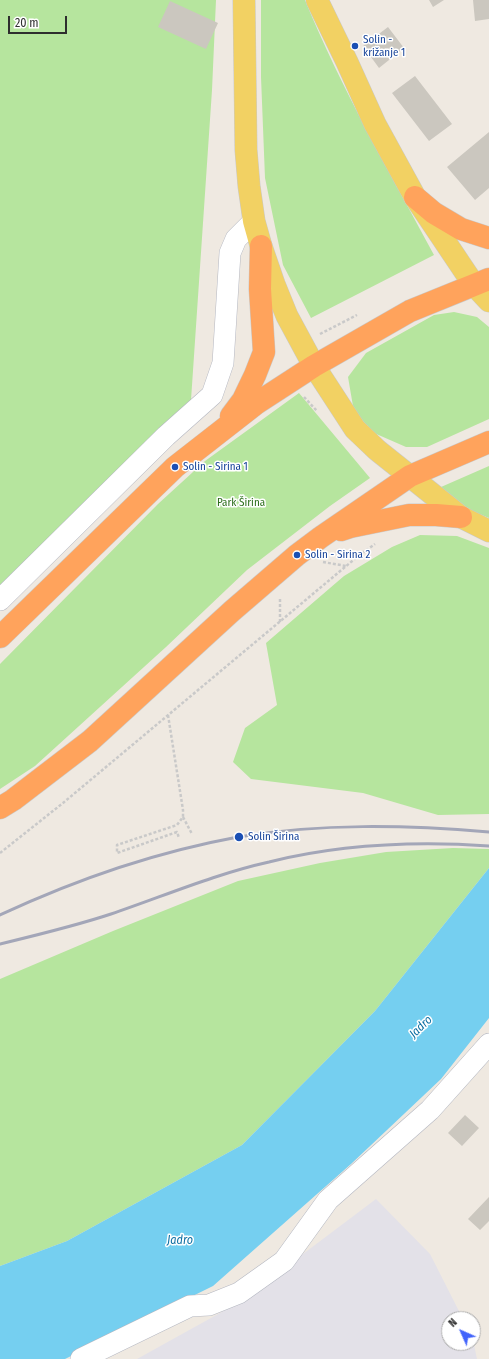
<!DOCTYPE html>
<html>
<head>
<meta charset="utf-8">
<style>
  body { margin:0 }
  #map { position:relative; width:489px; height:1359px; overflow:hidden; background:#efe9e1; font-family:"Fira Sans Condensed",sans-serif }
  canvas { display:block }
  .north { position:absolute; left:441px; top:1311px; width:40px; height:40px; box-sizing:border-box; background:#fff; border:1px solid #ababab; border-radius:50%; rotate:315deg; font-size:11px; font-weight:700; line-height:16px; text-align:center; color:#2e2e2e }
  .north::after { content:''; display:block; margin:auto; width:14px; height:18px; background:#4264fb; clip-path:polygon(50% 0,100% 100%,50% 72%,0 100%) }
  .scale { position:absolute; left:8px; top:16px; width:59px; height:18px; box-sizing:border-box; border:2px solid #2e2e2e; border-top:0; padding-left:5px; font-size:12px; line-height:14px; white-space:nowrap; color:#2e2e2e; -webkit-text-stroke:3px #fff; paint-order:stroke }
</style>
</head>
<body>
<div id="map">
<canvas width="489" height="1359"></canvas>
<div class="north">N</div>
<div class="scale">20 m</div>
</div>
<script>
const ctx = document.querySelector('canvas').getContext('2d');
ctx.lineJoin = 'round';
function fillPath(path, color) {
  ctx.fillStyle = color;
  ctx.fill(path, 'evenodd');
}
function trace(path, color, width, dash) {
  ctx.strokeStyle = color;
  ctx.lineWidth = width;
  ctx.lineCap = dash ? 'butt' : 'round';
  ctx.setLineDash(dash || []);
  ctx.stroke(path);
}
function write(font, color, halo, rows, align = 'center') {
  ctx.font = font + ' "Fira Sans Condensed",sans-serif';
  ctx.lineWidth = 3;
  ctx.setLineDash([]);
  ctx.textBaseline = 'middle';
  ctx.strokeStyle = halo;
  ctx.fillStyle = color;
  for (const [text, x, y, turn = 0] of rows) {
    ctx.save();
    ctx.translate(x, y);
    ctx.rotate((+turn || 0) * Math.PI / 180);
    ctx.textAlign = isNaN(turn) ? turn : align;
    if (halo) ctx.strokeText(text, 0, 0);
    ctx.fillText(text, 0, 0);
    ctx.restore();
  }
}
const industrial = new Path2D(`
  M 376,1199 L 430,1254 L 463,1319 L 449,1319 L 449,1343 L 473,1343 L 473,1340 L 477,1359 L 137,1359 L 238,1303 Z`);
const green = new Path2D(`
  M 0,0 L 216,0 L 212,90 L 191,400 L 0,585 Z
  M 261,0 L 305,0 C 341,88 389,171 434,255 L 311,318 L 283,265 L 265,178 L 261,77 Z
  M 454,312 L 477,317 L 489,327 L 489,419 L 427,447 L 406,447 L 374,433 L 354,412 L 348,377 L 366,353 L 434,315 Z
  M 299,393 L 370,478 L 330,506 L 247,570 L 166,647 L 35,766 L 0,789 L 0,664 L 158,504 L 205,461 Z
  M 489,466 L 489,518 L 472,511 L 443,493 L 441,487 Z
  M 420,535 L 457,536 L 489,548 L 489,814 L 438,815 L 363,793 L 251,779 L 233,762 L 245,728 L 277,705 L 266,643 L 344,576 L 392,547 Z
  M 453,848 L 489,849 L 489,868 L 375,1011 L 242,1145 L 67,1241 L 0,1266 L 0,979 L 113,931 L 238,881 L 320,863 L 386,852 Z`);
const water = new Path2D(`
  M 489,868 L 489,1018 L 441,1079 L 351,1164 L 213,1286 L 65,1359 L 0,1359 L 0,1266 L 67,1241 L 242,1145 L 375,1011 Z`);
const building = new Path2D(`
  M 429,0 L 444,0 L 433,7 Z
  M 473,0 L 489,0 L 489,19 L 475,21 Z
  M 170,1 L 218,23 L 206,49 L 158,27 Z
  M 388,27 L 404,48 L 379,68 L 363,46 Z
  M 415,76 L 452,124 L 429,141 L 392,93 Z
  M 489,132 L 489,188 L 475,200 L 447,167 Z
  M 465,1115 L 479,1128 L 462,1146 L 448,1133 Z
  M 489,1197 L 489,1221 L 480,1230 L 468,1219 Z`);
const path = new Path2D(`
  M 320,334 L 357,315
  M 304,397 L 317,411
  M 323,562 L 346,566
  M 280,622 L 280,597
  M 168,715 L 183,810 L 183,817 L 177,825 L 117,845 L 117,853 L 177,832 L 179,838
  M 183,817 L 192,834
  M 0,853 L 63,803 L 357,557 L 375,544`);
const minor = new Path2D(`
  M 0,600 L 166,436 L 212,395 L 223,363 L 230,253 L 236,239 L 254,221
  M 81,1359 L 190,1306 L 209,1305 L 239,1293 L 284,1261 L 328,1200 L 430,1110 L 489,1044`);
const major = new Path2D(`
  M 244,0 L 246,150 L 249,186 L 254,221 L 261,246 L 274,284 L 287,316 L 314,366 L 355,429 L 377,450 L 461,517 L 489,531
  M 317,0 L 347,62 L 375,124 L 415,197 L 474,285 L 489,301`);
const highway = new Path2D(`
  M 415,197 L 434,213 L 461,229 L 489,238
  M 231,416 L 243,400 L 255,375 L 264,352 L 260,289 L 261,246
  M 341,530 L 350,527 L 409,515 L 436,515 L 461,517
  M 0,637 L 175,467 L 257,403 L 314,366 L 410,311 L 489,279
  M 0,808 L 13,800 L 90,741 L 232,611 L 297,555 L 321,537 L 410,476 L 489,442`);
const rail = new Path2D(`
  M 0,915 C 75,880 156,852 238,837 C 321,823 406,825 489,832
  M 0,944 C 37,935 75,926 111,914 C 164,896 215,874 269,862 C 341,844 416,841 489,846`);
const markers = [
  [355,46,4,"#1a4fb4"],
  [175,467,4,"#1a4fb4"],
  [297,555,4,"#1a4fb4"],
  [239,837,5,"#1a4fb4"]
];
const transitNames = [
  ["Solin -",363,40],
  ["križanje 1",363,53],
  ["Solin - Sirina 1",183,467],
  ["Solin - Sirina 2",305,555],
  ["Solin Širina",248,837]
];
const parkNames = [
  ["Park Širina",241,503]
];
const waterNames = [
  ["Jadro",421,1027,-44],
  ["Jadro",180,1241]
];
fillPath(industrial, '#e3e1e8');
fillPath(green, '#b6e59e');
fillPath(water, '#75cff0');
fillPath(building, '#cbc7bf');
trace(minor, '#b4b7c1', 22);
trace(major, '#c9c9c9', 23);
trace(highway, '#c9c9c9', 23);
trace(path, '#c9c9c9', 2.5, [3, 2]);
trace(minor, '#fff', 21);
trace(major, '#f2d163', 22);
trace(highway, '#ffa35c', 22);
trace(rail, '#a3a6b8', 3);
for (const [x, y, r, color] of markers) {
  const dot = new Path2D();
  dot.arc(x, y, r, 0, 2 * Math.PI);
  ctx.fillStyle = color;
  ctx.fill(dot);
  trace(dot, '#fff', 1.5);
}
write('11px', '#164399', '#fff', transitNames, 'left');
write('11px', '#2c6e1b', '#fff', parkNames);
write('italic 12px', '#0d6fa3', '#fff', waterNames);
</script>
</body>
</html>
